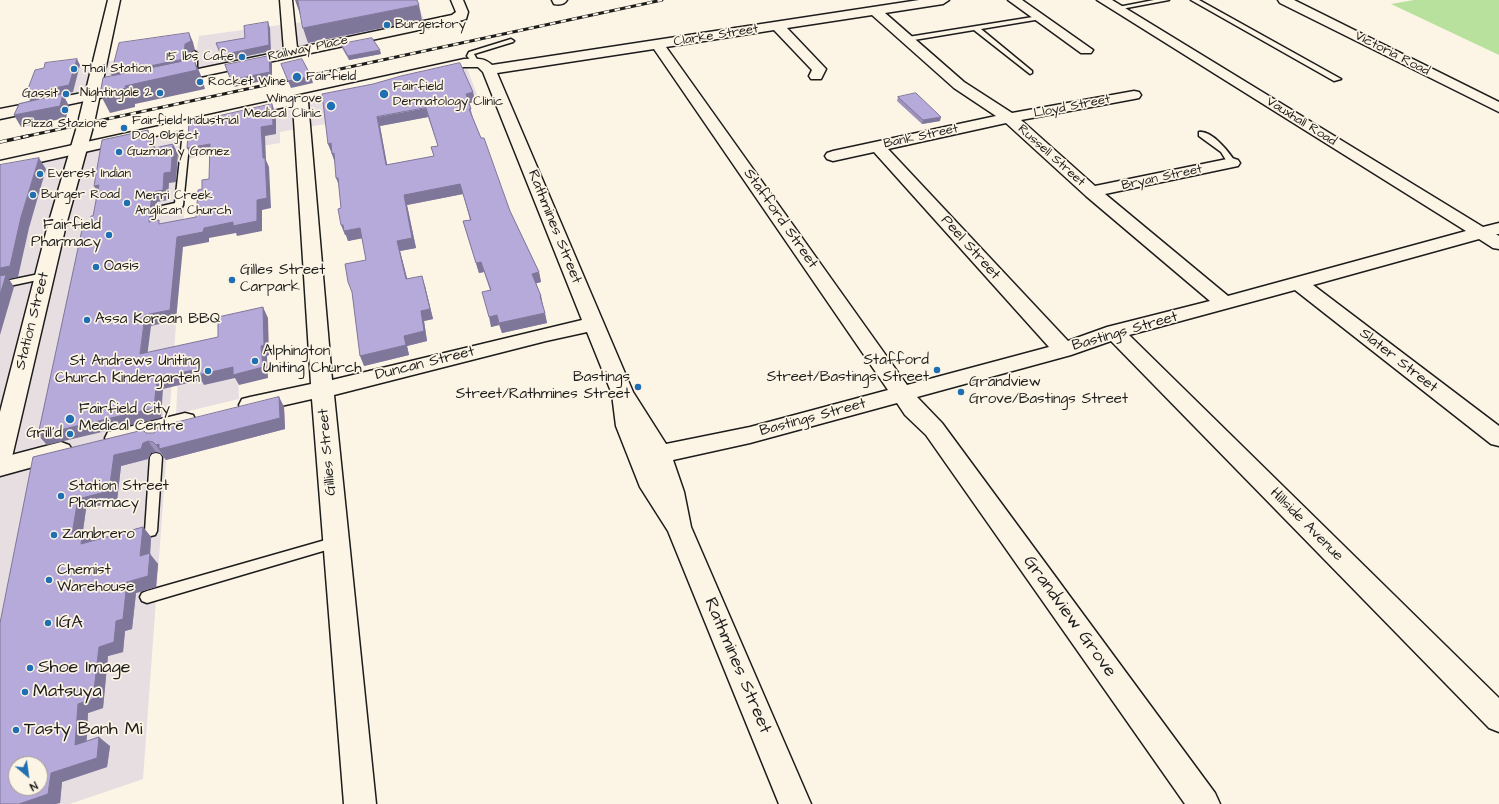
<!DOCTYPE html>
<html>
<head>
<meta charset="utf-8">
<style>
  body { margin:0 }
  #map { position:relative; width:1499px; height:804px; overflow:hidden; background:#fcf5e5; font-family:"Architects Daughter",sans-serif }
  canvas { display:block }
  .north { position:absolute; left:8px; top:756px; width:40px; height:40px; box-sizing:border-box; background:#fcf5e5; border:1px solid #a29e95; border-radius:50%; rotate:151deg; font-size:11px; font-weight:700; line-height:16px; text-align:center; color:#1c1c1c }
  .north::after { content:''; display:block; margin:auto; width:14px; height:18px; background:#1f6fb2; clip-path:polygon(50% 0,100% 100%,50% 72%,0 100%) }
</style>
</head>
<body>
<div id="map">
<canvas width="1499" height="804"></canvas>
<div class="north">N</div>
</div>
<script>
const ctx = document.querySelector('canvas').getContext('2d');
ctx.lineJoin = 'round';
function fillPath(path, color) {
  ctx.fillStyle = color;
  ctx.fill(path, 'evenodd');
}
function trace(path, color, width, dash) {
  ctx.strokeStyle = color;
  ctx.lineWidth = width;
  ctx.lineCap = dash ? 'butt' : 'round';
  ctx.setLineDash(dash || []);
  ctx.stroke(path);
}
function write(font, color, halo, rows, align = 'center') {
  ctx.font = font + ' "Architects Daughter",sans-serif';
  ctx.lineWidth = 3.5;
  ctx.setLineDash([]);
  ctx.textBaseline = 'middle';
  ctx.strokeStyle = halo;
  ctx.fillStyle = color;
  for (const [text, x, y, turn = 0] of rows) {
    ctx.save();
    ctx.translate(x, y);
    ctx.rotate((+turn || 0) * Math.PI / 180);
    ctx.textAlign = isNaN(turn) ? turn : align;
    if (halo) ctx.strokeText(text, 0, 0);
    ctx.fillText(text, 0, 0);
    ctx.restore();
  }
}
const built = new Path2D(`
  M 401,0 L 417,0 L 425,23 L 28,104 L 39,71 L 197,49 L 199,36 L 301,22 L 300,16 Z
  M 467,68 L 478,97 L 280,132 L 280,143 L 188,159 L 143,779 L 70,804 L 0,804 L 0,169 ZM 16,764 L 40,764 L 40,788 L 16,788 Z
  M 237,344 L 239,399 L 176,414 L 179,357 Z`);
const green = new Path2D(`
  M 1414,0 L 1499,0 L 1499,55 L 1391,4 Z`);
const lane = new Path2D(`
  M 1154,0 L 1169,0 L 1116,10 L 1113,8 Z
  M 1191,0 L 1199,0 L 1341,79 L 1334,81 Z
  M 1039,16 L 1042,18 L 1041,19 L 981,29 L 1032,71 L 1032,73 L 1030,74 L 974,30 L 908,41 L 905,39 L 908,37 Z
  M 511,39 L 514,41 L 513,42 L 474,54 L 479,63 L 478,64 L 474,64 L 467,56 L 469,52 Z
  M 194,51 L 197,53 L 197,74 L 193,76 L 189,74 L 191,53 Z
  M 184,123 L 191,125 L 183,205 L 182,207 L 162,210 L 162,206 L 175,203 Z
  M 1199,132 C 1212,130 1230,153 1236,163 L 1235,165 L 1229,165 L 1221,152 L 1199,136 Z
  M 44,273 L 49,276 L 47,278 L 0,288 L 0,282 Z
  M 156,453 L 160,454 L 162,457 L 157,531 L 155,535 L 151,536 L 147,535 L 145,531 L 150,457 L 152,454 Z
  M 336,537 L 340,538 L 342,542 L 340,546 L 147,603 L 142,601 L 140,597 L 142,593 L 147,591 Z`);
const street = new Path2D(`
  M 280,0 L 292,0 L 297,48 L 452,15 L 456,12 L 451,0 L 463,0 L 468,12 L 466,19 L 456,22 L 170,83 L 165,82 L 163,79 L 165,76 L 284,51 Z
  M 552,0 L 567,0 C 564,5 559,5 554,4 Z
  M 919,0 L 949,0 L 943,4 L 885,13 L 964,82 L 1012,113 L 1134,91 L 1139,92 L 1141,95 L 1139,98 L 1134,99 L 1021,120 L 1095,186 L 1232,158 L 1238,160 L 1240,163 L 1238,166 L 1105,194 L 1228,296 L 1466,231 L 1097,0 L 1112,0 L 1483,227 L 1499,223 L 1499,234 L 1496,234 L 1499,236 L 1499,249 L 1493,248 L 1479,239 L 1313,285 L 1499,426 L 1499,446 L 1491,444 L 1295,290 L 1129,335 L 1499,698 L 1499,732 L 1489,728 L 1111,341 L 1071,355 L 917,397 L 942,423 L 1215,793 L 1220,804 L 1185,804 L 926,435 L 905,415 L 897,403 L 750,443 L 673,460 L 684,492 L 691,527 L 811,804 L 779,804 L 668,531 L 640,487 L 616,426 L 612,394 L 587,332 L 546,341 L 334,395 L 376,804 L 344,804 L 312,399 L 250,413 L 242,411 L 239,405 L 242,399 L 250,397 L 311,384 L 293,105 L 0,171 L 0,161 L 464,59 C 475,59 484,57 492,65 ZM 872,15 L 954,88 L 996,116 L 833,151 L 827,153 L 825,156 L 827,159 L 833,161 L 874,152 L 1049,347 L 907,385 L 666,47 L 774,30 L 812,70 L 809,76 L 811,79 L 821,79 L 826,69 L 787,28 ZM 654,49 L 888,390 L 750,427 L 666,444 L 633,392 L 497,73 ZM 464,67 L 478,67 L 483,72 L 582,320 L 332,380 L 308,102 ZM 1006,123 L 1086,196 L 1210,301 L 1107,327 L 1068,341 L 888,149 Z
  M 1008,0 L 1022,0 L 1093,50 L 1091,53 L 1081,53 Z
  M 113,87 L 118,88 L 120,91 L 118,94 L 0,119 L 0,109 Z
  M 185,413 L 193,415 L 196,421 L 193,427 L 116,446 L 108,444 L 105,438 L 108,432 Z
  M 61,442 L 69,445 L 73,451 L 69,457 L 0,476 L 0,458 Z`);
const secondary = new Path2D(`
  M 108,0 L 120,0 L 94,123 L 66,225 L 12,457 L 8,463 L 0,466 L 0,412 L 48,225 L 78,123 Z
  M 1278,0 L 1294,0 L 1499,102 L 1499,112 L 1280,3 Z`);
const railFar1 = new Path2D(`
  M 23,137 L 662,0`);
const rail = new Path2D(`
  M 0,142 L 28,136`);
const wall = new Path2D(`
  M 341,44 L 381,54 L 349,60 L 342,48 Z
  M 473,92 L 475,102 L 469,103 L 473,118 L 510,211 L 539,272 L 541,282 L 536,283 L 541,296 L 543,306 L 547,323 L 502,333 L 499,325 L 491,327 L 490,290 L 484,272 L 479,273 L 466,231 L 463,221 L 470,220 L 463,194 L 407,205 L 416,248 L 400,251 L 407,279 L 425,286 L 433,319 L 424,321 L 427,341 L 407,346 L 409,355 L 364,366 L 366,260 L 362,238 L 348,241 L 346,235 L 345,235 L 339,185 L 335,162 L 328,144 ZM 428,117 L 438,146 L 431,147 L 434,156 L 387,165 L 380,126 Z
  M 898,97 L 940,121 L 922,124 L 897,101 Z
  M 279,397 L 284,407 L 285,429 L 166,460 L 160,453 L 156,452 L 151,453 L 148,459 L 121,466 L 117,501 L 86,509 L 83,531 L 92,541 L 143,527 L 151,537 L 150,554 L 158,564 L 156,587 L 136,593 L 132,629 L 125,631 L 123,652 L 108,656 L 103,708 L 88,713 L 86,741 L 110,746 L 107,767 L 62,782 L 60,803 L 33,457 L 146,433 L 154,433 Z`);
const shadedWall = new Path2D(`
  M 295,0 L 298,0 L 303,14 L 300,14 Z
  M 419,5 L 422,20 L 308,43 L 303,28 Z
  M 268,22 L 270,28 L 271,51 L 224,61 L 221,55 Z
  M 189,33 L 193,42 L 195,50 L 190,53 L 188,68 L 116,83 L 111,74 L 185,44 Z
  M 380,50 L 381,54 L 349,60 L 348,56 Z
  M 269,56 L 272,63 L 272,79 L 234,87 L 231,80 Z
  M 77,59 L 80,65 L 73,92 L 63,94 L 69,106 L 66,118 L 21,127 L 14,115 L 30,101 L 26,94 Z
  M 194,59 L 202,78 L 205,89 L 135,104 L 135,107 L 110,113 L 100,94 L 125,86 Z
  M 311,76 L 313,83 L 291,88 L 288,81 Z
  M 473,92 L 475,102 L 468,103 L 466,94 Z
  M 272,104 L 276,114 L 276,134 L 265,136 L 266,160 L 269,167 L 271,208 L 262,210 L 262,231 L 237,236 L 236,233 L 209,238 L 209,242 L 183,247 L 176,320 L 151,326 L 146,365 L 140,354 L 145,315 L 177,237 L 204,228 L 257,200 L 263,158 L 261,127 Z
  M 426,108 L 428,117 L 380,126 L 389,175 L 386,165 L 377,117 Z
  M 941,117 L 940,121 L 922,124 L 923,120 Z
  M 148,130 L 153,140 L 153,143 L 156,149 L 150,149 L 147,141 Z
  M 331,143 L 332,153 L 328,144 Z
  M 173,144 L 178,154 L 176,182 L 169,183 L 168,200 L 157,202 L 155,232 L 149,222 L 152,192 L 164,173 Z
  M 210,144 L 214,153 L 191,157 L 187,148 Z
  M 334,153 L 335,163 L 332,154 Z
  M 39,158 L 46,169 L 29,228 L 18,277 L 9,279 L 14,287 L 0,335 L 0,268 L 21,217 Z
  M 336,178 L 338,178 L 340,188 Z
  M 460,184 L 463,194 L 407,205 L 416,248 L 400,251 L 410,289 L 406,279 L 397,241 L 404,195 Z
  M 99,185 L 100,196 L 94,186 Z
  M 341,225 L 343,225 L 360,228 L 364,238 L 348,241 L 346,235 L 345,235 Z
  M 481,262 L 484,272 L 479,273 L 476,263 Z
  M 539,272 L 541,282 L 534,284 L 532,274 Z
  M 422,276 L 425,286 L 433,319 L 424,321 L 427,341 L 407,346 L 409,355 L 364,366 L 360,356 L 404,336 L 421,311 Z
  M 540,296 L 541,296 L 543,306 L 542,306 Z
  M 263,307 L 268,318 L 269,355 L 267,356 L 268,378 L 239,385 L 235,378 L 204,385 L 201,380 L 163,389 L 161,418 L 47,445 L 38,435 L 157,378 L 261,346 Z
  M 545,313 L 547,323 L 502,333 L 499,323 Z
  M 497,315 L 499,325 L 491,327 L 489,317 Z
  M 279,397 L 284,407 L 285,429 L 166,460 L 156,445 Z
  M 148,441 L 156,452 L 151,453 L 148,459 L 121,466 L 117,501 L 86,509 L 81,544 L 72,534 L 78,499 L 114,455 Z
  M 143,527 L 151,537 L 150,554 L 158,564 L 156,587 L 136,593 L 132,629 L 125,631 L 123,652 L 108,656 L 103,708 L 88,713 L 86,754 L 75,745 L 78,704 L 99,647 L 116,621 L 127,582 L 140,556 Z
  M 83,531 L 92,541 L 81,544 Z
  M 99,737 L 110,746 L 107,767 L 62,782 L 60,803 L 56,804 L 19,804 L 51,773 Z`);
const building = new Path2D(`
  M 298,0 L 417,0 L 419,5 L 303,28 Z
  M 268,22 L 269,45 L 221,55 L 216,43 L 245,38 L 244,26 Z
  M 189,33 L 191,41 L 185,44 L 184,59 L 111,74 L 119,43 Z
  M 372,38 L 380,50 L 348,56 L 341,44 Z
  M 269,56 L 270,72 L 231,80 L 225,65 Z
  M 77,59 L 69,85 L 26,94 L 35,70 L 44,68 L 45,63 Z
  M 194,59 L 197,70 L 125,86 L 126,88 L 100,94 L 103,78 Z
  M 302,59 L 311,76 L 288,81 L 281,64 Z
  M 460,63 L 473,92 L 466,94 L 471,109 L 469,109 L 481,138 L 484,138 L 510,211 L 539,272 L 532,274 L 541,296 L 540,296 L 545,313 L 499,323 L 497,315 L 489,317 L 482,292 L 491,290 L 481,262 L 476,263 L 463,221 L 471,220 L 460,184 L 404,195 L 412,238 L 397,241 L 406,279 L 422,276 L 430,309 L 421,311 L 424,331 L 404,336 L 406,345 L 360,356 L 352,292 L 348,282 L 345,264 L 366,260 L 360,228 L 344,231 L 343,225 L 341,225 L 338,209 L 341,208 L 338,178 L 336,178 L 334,153 L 332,154 L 331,143 L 328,144 L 322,94 L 373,84 L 401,76 ZM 426,108 L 438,146 L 431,147 L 434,156 L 386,165 L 377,117 Z
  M 916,93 L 941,117 L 923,120 L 898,97 Z
  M 63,94 L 60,106 L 14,115 L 19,104 Z
  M 272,104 L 273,125 L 261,127 L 263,158 L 265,158 L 267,198 L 257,200 L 257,221 L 233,226 L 233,222 L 204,228 L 203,232 L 177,237 L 170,310 L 145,315 L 140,354 L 218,337 L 218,317 L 263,307 L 264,345 L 261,346 L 263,367 L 233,375 L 233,367 L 198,375 L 198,369 L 157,378 L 154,408 L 38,435 L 83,225 L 90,224 L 91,216 L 93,216 L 99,185 L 94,186 L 102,140 L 148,130 L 147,141 L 151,140 L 150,149 L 173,144 L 171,172 L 164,173 L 163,190 L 152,192 L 149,222 L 159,220 L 159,224 L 196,217 L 198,190 L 202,189 L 202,180 L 209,179 L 210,144 L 187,148 L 189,123 Z
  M 39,158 L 21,217 L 10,266 L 0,268 L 0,165 Z
  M 6,275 L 0,295 L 0,276 Z
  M 279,397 L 280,418 L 159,449 L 159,444 L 156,445 L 153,442 L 148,441 L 143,443 L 141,449 L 114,455 L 109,491 L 78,499 L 72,534 L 83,531 L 81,544 L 143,527 L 140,556 L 150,553 L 148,576 L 127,582 L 123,619 L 116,621 L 114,642 L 99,647 L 93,699 L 78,704 L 75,745 L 99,737 L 97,758 L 51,773 L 48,794 L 19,804 L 0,804 L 0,623 L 33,457 L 143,430 L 146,433 L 154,433 L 158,427 ZM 16,764 L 40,764 L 40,788 L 16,788 Z`);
const markers = [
  [387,25,4,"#1f6fb2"],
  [242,57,4,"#1f6fb2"],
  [74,69,4,"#1f6fb2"],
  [297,77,5,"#1f6fb2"],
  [200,82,4,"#1f6fb2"],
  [160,93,4,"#1f6fb2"],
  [66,94,4,"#1f6fb2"],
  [384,94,5,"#1f6fb2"],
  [331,106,5,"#1f6fb2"],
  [65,110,4,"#1f6fb2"],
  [124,128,4,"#1f6fb2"],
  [119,152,4,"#1f6fb2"],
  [40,174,4,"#1f6fb2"],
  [33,195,4,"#1f6fb2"],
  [127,203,4,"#1f6fb2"],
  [109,235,4,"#1f6fb2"],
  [96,267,4,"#1f6fb2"],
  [232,280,4,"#1f6fb2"],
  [87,320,4,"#1f6fb2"],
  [255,361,4,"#1f6fb2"],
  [937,370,4,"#1f6fb2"],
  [208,371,4,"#1f6fb2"],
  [638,387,4,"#1f6fb2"],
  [961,392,4,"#1f6fb2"],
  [70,419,5,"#1f6fb2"],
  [70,434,4,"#1f6fb2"],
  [61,496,4,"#1f6fb2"],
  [54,535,4,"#1f6fb2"],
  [49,580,4,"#1f6fb2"],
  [48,623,4,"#1f6fb2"],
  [30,668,4,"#1f6fb2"],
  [25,692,4,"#1f6fb2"],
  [16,730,4,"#1f6fb2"]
];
const farPoinames = [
  ["Burgertory",395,25],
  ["15 lbs Cafe",234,57,"right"],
  ["Thai Station",82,69],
  ["Fairfield",306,77],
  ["Rocket Wine",208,82],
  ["Fairfield",393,87],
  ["Dermatology Clinic",393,102],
  ["Nightingale 2",152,93,"right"],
  ["Gassit",58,94,"right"],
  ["Wingrove",322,99,"right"],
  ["Medical Clinic",322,114,"right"],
  ["Fairfield Industrial",132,121],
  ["Dog Object",132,136],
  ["Pizza Stazione",65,124,"center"],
  ["Guzman y Gomez",127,152],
  ["Everest Indian",48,174],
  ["Burger Road",41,195],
  ["Merri Creek",135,196],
  ["Anglican Church",135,211]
];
const farStreetnames = [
  ["Clarke Street",716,36,-9],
  ["Railway Place",308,49,-12],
  ["Victoria Road",1392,54,27],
  ["Lloyd Street",1072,107,-11],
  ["Vauxhall Road",1301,122,32],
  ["Bank Street",921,137,-12],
  ["Russell Street",1051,156,42],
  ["Bryan Street",1162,178,-12]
];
const streetNames = [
  ["Stafford Street",780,219,55],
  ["Rathmines Street",554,227,68],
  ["Peel Street",970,248,48],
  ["Station Street",33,321,-76],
  ["Bastings Street",1125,332,-16],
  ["Slater Street",1398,361,38],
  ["Duncan Street",425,364,-14],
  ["Bastings Street",813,418,-15],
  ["Gillies Street",328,452,-95],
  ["Hillside Avenue",1306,525,45]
];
const poiNames = [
  ["Fairfield",101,226,"right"],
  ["Pharmacy",101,243,"right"],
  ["Oasis",104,267],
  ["Gilles Street",240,271],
  ["Carpark",240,288],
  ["Assa Korean BBQ",95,320],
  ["Alphington",263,352],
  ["Uniting Church",263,369],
  ["Stafford",929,361,"right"],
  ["Street/Bastings Street",929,378,"right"],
  ["St Andrews Uniting",200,362,"right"],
  ["Church Kindergarten",200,379,"right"],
  ["Bastings",630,378,"right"],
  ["Street/Rathmines Street",630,395,"right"],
  ["Grandview",969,383],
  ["Grove/Bastings Street",969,400],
  ["Fairfield City",79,410],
  ["Medical Centre",79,427],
  ["Grill'd",62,434,"right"],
  ["Station Street",69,487],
  ["Pharmacy",69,504],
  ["Zambrero",62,535],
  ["Chemist",57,571],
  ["Warehouse",57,588]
];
const nearStreetnames = [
  ["Grandview Grove",1069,617,54],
  ["Rathmines Street",737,666,67]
];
const nearPoinames = [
  ["IGA",56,623],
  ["Shoe Image",38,668],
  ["Matsuya",33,692],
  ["Tasty Banh Mi",24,730]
];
fillPath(built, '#e7dee2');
fillPath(green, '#b8e19d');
trace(lane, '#1c1c1c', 3);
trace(street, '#1c1c1c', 3);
trace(secondary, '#1c1c1c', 3);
fillPath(lane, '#fcf5e5');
fillPath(street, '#fcf5e5');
fillPath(secondary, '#fcf5e5');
trace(railFar1, '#1c1c1c', 3);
trace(rail, '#1c1c1c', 3.5);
trace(railFar1, '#fcf5e5', 2, [5.5]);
trace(rail, '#fcf5e5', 2.5, [7]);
fillPath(wall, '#9d92bc');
fillPath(shadedWall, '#7f7799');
fillPath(building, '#b6aadb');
trace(building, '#7f7799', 1);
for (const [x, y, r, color] of markers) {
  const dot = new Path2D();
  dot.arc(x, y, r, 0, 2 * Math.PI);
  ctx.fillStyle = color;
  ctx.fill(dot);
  trace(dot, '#fcf5e5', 1.5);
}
write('13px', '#1c1c1c', '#fcf5e5', farPoinames, 'left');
write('13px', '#1c1c1c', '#fcf5e5', farStreetnames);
write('15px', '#1c1c1c', '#fcf5e5', streetNames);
write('15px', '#1c1c1c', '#fcf5e5', poiNames, 'left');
write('18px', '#1c1c1c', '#fcf5e5', nearStreetnames);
write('18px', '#1c1c1c', '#fcf5e5', nearPoinames, 'left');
</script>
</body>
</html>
